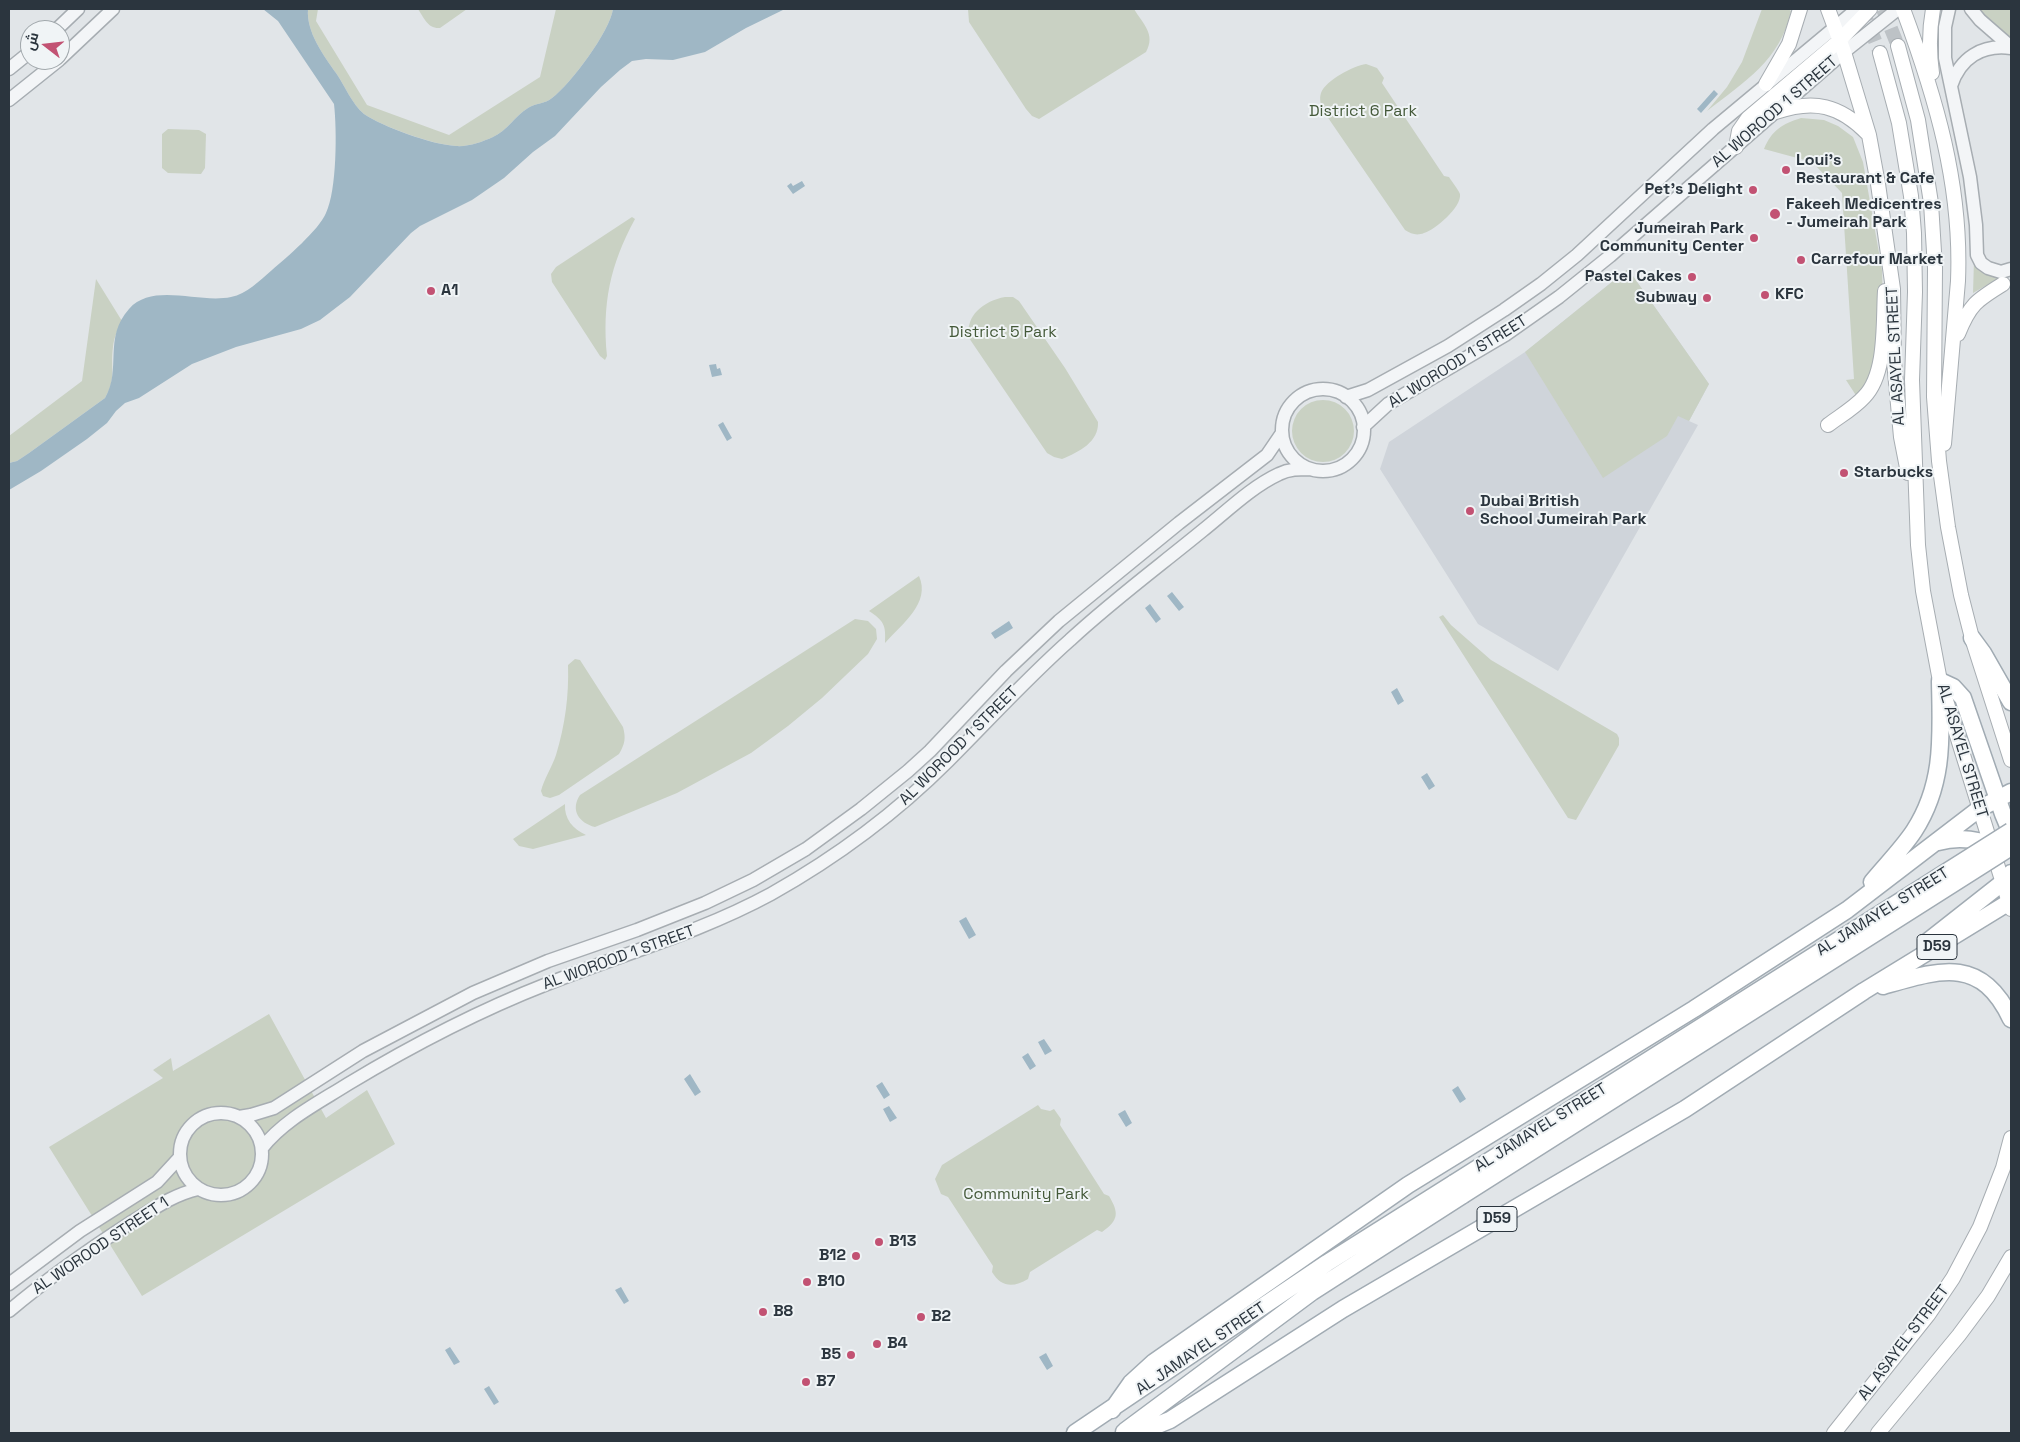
<!DOCTYPE html>
<html>
<head>
<meta charset="utf-8">
<style>
  body { margin:0 }
  #map { position:relative; width:2020px; height:1442px; overflow:hidden; background:#e1e5e8; font-family:"Space Grotesk",Cairo,sans-serif }
  canvas { display:block }
  .frame { position:absolute; inset:0; border:10px solid #2b353e; pointer-events:none }
  .north { position:absolute; left:20px; top:20px; width:50px; height:50px; box-sizing:border-box; background:#f0f4f6; border:1px solid #a1a8ac; border-radius:50%; rotate:286deg; font-size:14px; font-weight:700; line-height:20px; text-align:center; color:#2b353e }
  .north::after { content:''; display:block; margin:auto; width:18px; height:22px; background:#c25273; clip-path:polygon(50% 0,100% 100%,50% 72%,0 100%) }
</style>
</head>
<body>
<div id="map">
<canvas width="2020" height="1442"></canvas>
<div class="frame"></div>
<div class="north">ش</div>
</div>
<script>
const ctx = document.querySelector('canvas').getContext('2d');
ctx.lineJoin = 'round';
function fillPath(path, color) {
  ctx.fillStyle = color;
  ctx.fill(path, 'evenodd');
}
function trace(path, color, width, dash) {
  ctx.strokeStyle = color;
  ctx.lineWidth = width;
  ctx.lineCap = dash ? 'butt' : 'round';
  ctx.setLineDash(dash || []);
  ctx.stroke(path);
}
function write(font, color, halo, rows, align = 'center') {
  ctx.font = font + ' "Space Grotesk",sans-serif';
  ctx.lineWidth = 4;
  ctx.setLineDash([]);
  ctx.textBaseline = 'middle';
  ctx.strokeStyle = halo;
  ctx.fillStyle = color;
  for (const [text, x, y, turn = 0] of rows) {
    ctx.save();
    ctx.translate(x, y);
    ctx.rotate((+turn || 0) * Math.PI / 180);
    ctx.textAlign = isNaN(turn) ? turn : align;
    if (halo) ctx.strokeText(text, 0, 0);
    ctx.fillText(text, 0, 0);
    ctx.restore();
  }
}
const built = new Path2D(`
  M 1628,269 L 1709,384 L 1689,421 L 1698,425 L 1558,671 L 1478,624 L 1380,469 L 1389,442 L 1525,352 Z`);
const green = new Path2D(`
  M 308,9 L 318,9 L 316,21 L 367,105 L 449,135 L 540,77 L 556,9 L 613,9 C 610,31 571,84 552,98 C 545,104 535,103 528,108 C 515,116 507,131 493,137 C 482,142 468,147 456,146 C 434,145 383,127 364,114 C 352,104 345,86 336,73 C 324,56 306,32 308,9 Z
  M 418,9 L 467,9 L 440,28 C 428,29 424,18 418,9 Z
  M 968,9 L 1134,9 C 1143,24 1156,34 1146,52 L 1039,119 L 1032,116 L 1026,109 L 969,22 Z
  M 1762,9 L 1788,9 L 1791,11 C 1780,61 1745,81 1707,111 L 1727,87 L 1742,62 Z
  M 1979,9 L 2011,9 L 2011,38 L 1985,17 Z
  M 1366,64 L 1377,68 L 1384,78 L 1382,83 L 1444,176 L 1449,177 C 1452,182 1458,189 1460,194 C 1462,207 1435,230 1424,233 C 1417,236 1411,234 1405,230 L 1322,109 C 1321,104 1319,99 1321,93 C 1326,80 1353,66 1366,64 Z
  M 1801,118 L 1824,120 L 1838,126 L 1853,137 L 1863,162 L 1882,270 L 1883,302 L 1877,350 L 1870,381 L 1857,397 L 1846,380 L 1854,379 L 1842,193 L 1812,162 L 1764,149 C 1772,130 1782,124 1801,118 Z
  M 168,129 L 199,130 L 206,134 L 205,168 L 201,174 L 168,173 L 162,168 L 162,134 Z
  M 632,217 L 635,219 C 610,265 602,304 607,356 L 605,360 L 600,356 L 552,282 L 551,274 L 556,267 Z
  M 1974,260 L 1987,273 L 1999,278 L 1973,293 Z
  M 1628,269 L 1709,384 L 1689,421 L 1678,416 L 1667,436 L 1603,478 L 1525,352 Z
  M 96,279 L 122,321 C 118,329 114,337 113,347 C 110,368 117,378 105,398 L 29,453 L 17,461 L 9,463 L 9,436 L 82,381 Z
  M 1005,297 L 1013,297 L 1019,301 L 1065,368 L 1098,422 C 1099,442 1079,452 1062,459 L 1054,457 L 1047,453 L 969,338 C 965,315 984,301 1005,297 Z
  M1292 431a31 31 0 1 1 62 0a31 31 0 1 1-62 0Z
  M 919,576 C 931,603 902,624 885,643 C 886,625 884,621 869,611 Z
  M 1443,615 L 1451,625 L 1491,660 L 1617,734 L 1619,738 L 1619,745 L 1576,820 L 1568,818 L 1439,617 Z
  M 855,619 L 868,621 L 876,629 L 877,639 L 868,654 L 822,698 L 788,726 L 751,753 L 677,793 L 595,827 C 579,823 570,810 580,795 Z
  M 575,659 L 580,660 L 623,727 C 626,738 625,744 619,754 L 559,795 L 550,798 L 543,796 L 541,791 C 544,779 552,767 556,755 C 565,725 569,696 568,665 Z
  M 565,804 C 564,819 573,829 586,835 L 533,849 L 519,846 L 513,839 Z
  M 269,1014 L 326,1118 L 367,1090 L 395,1144 L 142,1296 L 49,1147 L 163,1078 L 153,1070 L 171,1058 L 173,1071 Z
  M 1038,1105 L 1041,1109 L 1050,1111 L 1054,1109 L 1061,1119 L 1060,1125 L 1104,1194 L 1109,1196 C 1119,1213 1119,1220 1102,1232 L 1097,1230 L 1030,1272 L 1028,1279 C 1013,1288 1001,1287 992,1272 L 993,1266 L 948,1197 L 941,1194 L 935,1179 L 942,1165 Z`);
const water = new Path2D(`
  M 263,9 L 308,9 C 306,32 324,56 336,73 C 345,86 352,104 364,114 C 383,127 433,145 456,146 C 468,147 482,142 493,137 C 507,131 515,116 528,108 C 535,103 545,104 552,98 C 571,84 610,31 613,9 L 785,9 L 746,28 L 705,52 L 673,60 L 646,59 L 632,61 L 620,70 L 601,87 L 555,136 L 533,152 L 504,178 L 472,200 L 420,226 L 411,233 L 350,297 L 320,320 L 301,329 L 236,347 L 192,364 L 139,398 L 125,403 L 116,411 L 107,423 L 87,439 L 41,471 L 9,490 L 9,463 L 17,461 L 29,453 L 105,398 C 122,369 103,338 129,309 C 153,282 199,304 231,297 C 247,294 259,281 272,270 C 286,258 319,230 326,213 C 337,190 337,130 334,104 L 278,21 Z
  M 1714,90 L 1718,94 L 1701,113 L 1697,109 Z
  M 802,181 L 805,186 L 793,194 L 787,186 L 791,183 L 793,186 Z
  M 716,364 L 717,369 L 720,368 L 722,375 L 712,377 L 709,365 Z
  M 723,422 L 732,438 L 727,441 L 718,425 Z
  M 1172,592 L 1184,607 L 1179,611 L 1167,596 Z
  M 1150,604 L 1161,619 L 1156,623 L 1145,608 Z
  M 1009,621 L 1013,628 L 995,639 L 991,633 Z
  M 1397,688 L 1404,701 L 1398,705 L 1391,692 Z
  M 1427,773 L 1435,786 L 1429,790 L 1421,777 Z
  M 966,917 L 976,935 L 969,939 L 959,921 Z
  M 1044,1039 L 1052,1051 L 1045,1055 L 1038,1042 Z
  M 1028,1053 L 1036,1066 L 1030,1070 L 1022,1057 Z
  M 690,1074 L 701,1092 L 695,1096 L 684,1079 Z
  M 882,1082 L 890,1095 L 884,1099 L 876,1086 Z
  M 1458,1086 L 1466,1099 L 1460,1103 L 1452,1090 Z
  M 889,1106 L 897,1118 L 890,1122 L 883,1109 Z
  M 1125,1110 L 1132,1123 L 1126,1127 L 1118,1114 Z
  M 621,1287 L 629,1301 L 624,1304 L 615,1290 Z
  M 450,1347 L 460,1362 L 454,1365 L 445,1350 Z
  M 1046,1353 L 1053,1366 L 1047,1370 L 1039,1357 Z
  M 489,1386 L 499,1402 L 494,1405 L 484,1389 Z`);
const secondaryTunnel = new Path2D(`
  M 1862,9 L 1880,53
  M 1883,9 L 1898,46`);
const tertiary = new Path2D(`
  M 1949,9 L 1945,27 L 1945,58 L 1970,177 L 1976,225 L 1977,255 L 1981,263 L 1988,268 L 2001,272 L 2011,269
  M 1971,9 L 1980,20 L 2011,47
  M 56,30 L 78,9
  M 60,59 L 113,9
  M 9,69 L 30,52
  M 1951,86 C 1960,58 1982,44 2011,48
  M 9,100 L 59,60
  M1282 430a41 41 0 1 1 82 0a41 41 0 1 1-82 0Z
  M 1346,397 L 1368,390 L 1448,346 L 1504,310 L 1541,284 L 1577,255 L 1713,129 L 1857,9
  M 1363,427 L 1388,404 L 1505,335 L 1559,297 L 1610,256 L 1844,52 L 1898,9
  M180 1154a41 41 0 1 1 82 0a41 41 0 1 1-82 0Z
  M 239,1117 L 251,1115 L 274,1108 L 363,1051 L 473,993 L 548,961 L 637,930 L 705,903 L 753,880 L 806,849 L 861,809 L 908,771 L 930,751 L 1006,671 L 1059,621 L 1179,523 L 1267,455 L 1282,433
  M 262,1148 C 284,1120 318,1103 348,1084 C 411,1046 478,1011 547,984 C 622,954 699,933 771,894 C 835,858 896,813 948,761 C 989,720 1027,678 1070,640 C 1112,601 1158,567 1202,531 C 1226,512 1251,487 1279,474 C 1289,469 1299,469 1310,469
  M 9,1284 L 80,1231 L 157,1182 L 180,1157
  M 9,1311 C 47,1279 88,1250 130,1223 C 152,1210 172,1195 198,1189`);
const secondary = new Path2D(`
  M 1828,9 L 1844,52 L 1869,135 L 1878,184 L 1893,289 L 1894,361 L 1901,437 L 1908,473
  M 1903,9 C 1936,98 1962,185 1958,281 L 1944,444
  M 1898,46 L 1918,120 L 1931,203 L 1935,268 L 1934,397 L 1939,461 L 1948,527 L 1961,595 L 1972,638 L 2011,760
  M 1880,53 L 1899,123 L 1911,196 L 1914,233 L 1915,292 L 1912,380 L 1918,545 L 1923,591 L 1940,681 L 2011,909
  M 1932,73 C 1929,51 1929,31 1933,9
  M 1766,84 L 1789,44 L 1800,9
  M 1776,112 C 1814,99 1840,105 1868,134
  M 1736,147 L 1739,131 L 1748,118 L 1840,40 L 1870,9
  M 1958,334 C 1970,304 1977,300 2003,284
  M 1828,425 C 1840,416 1854,408 1864,397 C 1887,374 1883,322 1885,291
  M 1834,1433 L 1928,1315 L 1953,1278 L 1980,1227 L 2003,1168 L 2011,1138
  M 1878,1433 L 1959,1335 L 1988,1296 L 2011,1257`);
const primary = new Path2D(`
  M 1972,638 L 1983,653 L 2011,702
  M 1938,842 C 1960,836 1980,839 2001,849
  M 1872,882 C 1886,865 1902,849 1914,831 C 1945,783 1941,735 1940,681 L 1953,687 L 1963,698 L 2003,814 L 2011,833
  M 1927,942 L 2002,883 L 2011,873
  M 1883,986 C 1939,970 1981,955 2011,1019
  M 1112,1410 L 1131,1383 L 1154,1362 L 1408,1185 L 1694,1009 L 1847,910 L 1979,809 L 2011,792
  M 1125,1431 L 1312,1292 L 1463,1195
  M 1124,1432 L 1148,1429 L 1170,1420 L 1343,1309 L 1685,1109 L 1864,991 L 2011,901
  M 1075,1433 L 1327,1263 L 1454,1183`);
const primaryBridge = new Path2D(`
  M 1454,1183 L 2011,831
  M 1463,1195 L 2011,847`);
const markers = [
  [1786,170,5,"#c25273"],
  [1753,190,5,"#c25273"],
  [1775,214,6,"#c25273"],
  [1754,238,5,"#c25273"],
  [1801,260,5,"#c25273"],
  [1692,277,5,"#c25273"],
  [431,291,5,"#c25273"],
  [1765,295,5,"#c25273"],
  [1707,298,5,"#c25273"],
  [1844,473,5,"#c25273"],
  [1470,511,5,"#c25273"],
  [879,1242,5,"#c25273"],
  [856,1256,5,"#c25273"],
  [807,1282,5,"#c25273"],
  [763,1312,5,"#c25273"],
  [921,1317,5,"#c25273"],
  [877,1344,5,"#c25273"],
  [851,1355,5,"#c25273"],
  [806,1382,5,"#c25273"]
];
const shields = [
  [1937,947,40],
  [1497,1219,40]
];
const shieldNames = [
  ["D59",1937,947],
  ["D59",1497,1219]
];
const parkNames = [
  ["District 6 Park",1363,112],
  ["District 5 Park",1003,333],
  ["Community Park",1026,1195]
];
const streetNames = [
  ["AL WOROOD 1 STREET",1775,112,-41],
  ["AL ASAYEL STREET",1896,356,-93],
  ["AL WOROOD 1 STREET",1458,362,-32],
  ["AL WOROOD 1 STREET",959,746,-45],
  ["AL ASAYEL STREET",1962,751,73],
  ["AL JAMAYEL STREET",1883,912,-32],
  ["AL WOROOD 1 STREET",619,958,-20],
  ["AL JAMAYEL STREET",1541,1128,-32],
  ["AL WOROOD STREET 1",101,1246,-34],
  ["AL ASAYEL STREET",1904,1343,-53],
  ["AL JAMAYEL STREET",1201,1349,-34]
];
const poiNames = [
  ["Loui's",1796,161],
  ["Restaurant & Cafe",1796,179],
  ["Pet's Delight",1743,190,"right"],
  ["Fakeeh Medicentres",1786,205],
  ["- Jumeirah Park",1786,223],
  ["Jumeirah Park",1744,229,"right"],
  ["Community Center",1744,247,"right"],
  ["Carrefour Market",1811,260],
  ["Pastel Cakes",1682,277,"right"],
  ["A1",441,291],
  ["KFC",1775,295],
  ["Subway",1697,298,"right"],
  ["Starbucks",1854,473],
  ["Dubai British",1480,502],
  ["School Jumeirah Park",1480,520],
  ["B13",889,1242],
  ["B12",846,1256,"right"],
  ["B10",817,1282],
  ["B8",773,1312],
  ["B2",931,1317],
  ["B4",887,1344],
  ["B5",841,1355,"right"],
  ["B7",816,1382]
];
fillPath(built, '#cfd4da');
fillPath(green, '#c9d1c3');
fillPath(water, '#9fb7c5');
trace(secondaryTunnel, '#bdc2c6', 14, [14, 7]);
trace(tertiary, '#a7adb2', 15);
trace(secondary, '#a7adb2', 16);
trace(primary, '#a1abb3', 19);
trace(tertiary, '#f3f5f7', 12);
trace(secondary, '#fff', 14);
trace(primary, '#fff', 16);
trace(primaryBridge, '#a1abb3', 19, []);
trace(primaryBridge, '#fff', 16);
for (const [x, y, r, color] of markers) {
  const dot = new Path2D();
  dot.arc(x, y, r, 0, 2 * Math.PI);
  ctx.fillStyle = color;
  ctx.fill(dot);
  trace(dot, '#f0f4f6', 2);
}
for (const [x, y, w] of shields) {
  const box = new Path2D();
  box.roundRect(x - w / 2, y - 12.5, w, 25, 4);
  ctx.fillStyle = '#f0f4f6';
  ctx.fill(box);
  trace(box, '#2b353e', 1);
}
write('bold 15px', '#2b353e', null, shieldNames);
write('16px', '#445939', '#f0f4f6', parkNames);
write('16px', '#2b353e', '#f0f4f6', streetNames);
write('bold 16px', '#2b353e', '#f0f4f6', poiNames, 'left');
</script>
</body>
</html>
